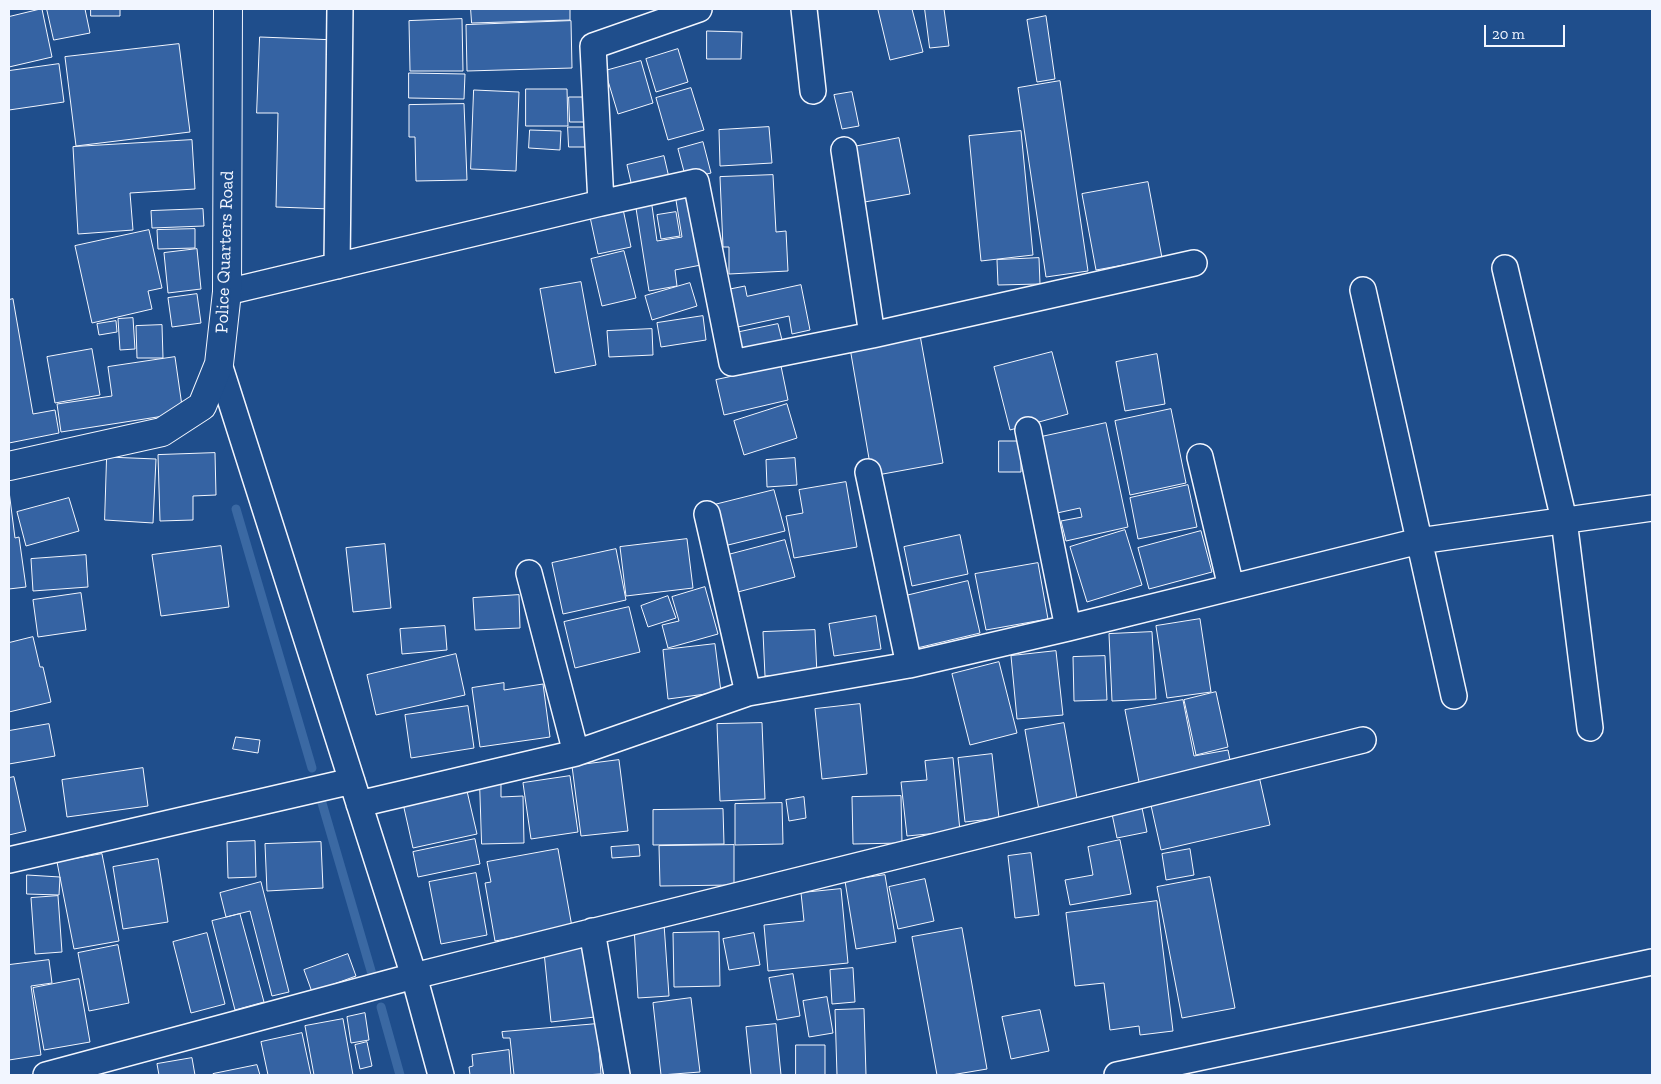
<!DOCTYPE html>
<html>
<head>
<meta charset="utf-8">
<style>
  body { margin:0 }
  #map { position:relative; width:1661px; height:1084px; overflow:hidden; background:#1f4e8c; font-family:"Zilla Slab",serif }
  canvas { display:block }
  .frame { position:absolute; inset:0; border:10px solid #f2f6ff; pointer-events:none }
  .scale { position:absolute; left:1484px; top:25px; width:81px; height:22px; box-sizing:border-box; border:2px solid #f2f6ff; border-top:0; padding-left:6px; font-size:15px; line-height:18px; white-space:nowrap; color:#f2f6ff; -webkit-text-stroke:4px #1f4e8c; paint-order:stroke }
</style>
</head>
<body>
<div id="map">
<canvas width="1661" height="1084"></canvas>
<div class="frame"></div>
<div class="scale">20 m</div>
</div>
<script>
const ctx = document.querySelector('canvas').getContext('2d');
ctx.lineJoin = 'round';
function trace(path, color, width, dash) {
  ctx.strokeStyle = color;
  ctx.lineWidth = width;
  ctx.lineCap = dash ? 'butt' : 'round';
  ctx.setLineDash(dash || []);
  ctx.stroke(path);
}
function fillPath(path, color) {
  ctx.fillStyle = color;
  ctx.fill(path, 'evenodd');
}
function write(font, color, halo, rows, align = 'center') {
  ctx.font = font + ' "Zilla Slab",serif';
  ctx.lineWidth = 4;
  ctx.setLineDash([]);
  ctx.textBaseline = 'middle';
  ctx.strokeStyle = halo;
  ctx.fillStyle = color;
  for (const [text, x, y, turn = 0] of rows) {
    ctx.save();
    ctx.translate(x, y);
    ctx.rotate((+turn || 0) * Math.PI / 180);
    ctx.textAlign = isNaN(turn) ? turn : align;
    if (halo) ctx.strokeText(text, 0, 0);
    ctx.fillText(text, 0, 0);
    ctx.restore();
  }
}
const stream = new Path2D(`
  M 236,509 L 312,768
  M 322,803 L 372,974
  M 381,1007 L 400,1075`);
const building = new Path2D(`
  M 42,9 L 52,57 L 9,67 L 9,17 Z
  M 47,9 L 85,9 L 90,33 L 54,40 Z
  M 91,9 L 120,9 L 120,16 L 91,16 Z
  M 471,9 L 570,9 L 570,20 L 472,23 Z
  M 884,9 L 912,9 L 923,52 L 890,60 L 878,10 Z
  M 925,9 L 944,9 L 949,46 L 930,48 Z
  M 1046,16 L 1055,79 L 1037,82 L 1027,20 Z
  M 462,19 L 463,71 L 410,71 L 409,21 Z
  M 571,21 L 572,68 L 467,71 L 466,25 Z
  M 707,31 L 742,32 L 741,59 L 707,59 Z
  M 260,37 L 337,40 L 331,209 L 276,207 L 278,113 L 257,113 Z
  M 179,44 L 190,132 L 76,146 L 65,57 Z
  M 678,49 L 688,82 L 656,92 L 646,59 Z
  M 641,61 L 653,103 L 618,114 L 605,71 Z
  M 59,64 L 64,102 L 9,110 L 9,71 Z
  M 409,73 L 465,74 L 464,99 L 409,98 Z
  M 1060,81 L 1088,271 L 1046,277 L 1018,88 Z
  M 691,88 L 704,130 L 668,140 L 656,98 Z
  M 526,89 L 567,89 L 568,126 L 526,126 Z
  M 474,90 L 519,92 L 516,171 L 471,169 Z
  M 852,92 L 859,126 L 842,129 L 834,95 Z
  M 569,97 L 585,97 L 586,122 L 570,122 Z
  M 464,104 L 467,180 L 416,181 L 415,137 L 409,137 L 409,105 Z
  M 568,127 L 585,127 L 586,147 L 569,147 Z
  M 769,127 L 772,163 L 720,166 L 719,130 Z
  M 530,130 L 561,131 L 560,150 L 529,148 Z
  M 1021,131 L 1033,255 L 981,261 L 969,136 Z
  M 899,138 L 910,194 L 859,203 L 848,148 Z
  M 192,140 L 195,189 L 130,193 L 133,230 L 78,234 L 73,147 Z
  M 703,142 L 711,173 L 686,179 L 678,149 Z
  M 664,156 L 670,182 L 633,191 L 627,165 Z
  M 773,175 L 776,232 L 786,231 L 788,271 L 729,274 L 729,247 L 723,247 L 720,177 Z
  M 1148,182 L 1162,258 L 1096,270 L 1082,194 Z
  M 689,186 L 701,265 L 675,270 L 677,286 L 649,291 L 635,202 L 651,199 L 657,241 L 682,237 L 674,188 Z
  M 203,209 L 204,226 L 152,228 L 151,211 Z
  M 623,209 L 631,247 L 598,254 L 590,217 Z
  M 676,212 L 680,236 L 661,239 L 657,215 Z
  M 195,229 L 195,248 L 158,249 L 157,230 Z
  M 149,230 L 162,288 L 148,291 L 152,309 L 92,323 L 75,246 Z
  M 197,249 L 201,289 L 168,293 L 164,253 Z
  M 624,251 L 636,298 L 602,306 L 591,259 Z
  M 1039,258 L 1040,284 L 998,285 L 997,260 Z
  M 581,282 L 596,365 L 555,373 L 540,289 Z
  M 690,283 L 697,306 L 652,320 L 645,296 Z
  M 801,285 L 810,330 L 792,334 L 789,316 L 733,328 L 725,290 L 745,286 L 747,296 Z
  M 197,294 L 201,323 L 172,327 L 168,298 Z
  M 13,299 L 33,414 L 55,410 L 59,433 L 9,443 L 9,300 Z
  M 703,316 L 706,340 L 661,347 L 657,323 Z
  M 133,318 L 135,349 L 120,350 L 118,319 Z
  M 116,321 L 117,332 L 99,335 L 97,324 Z
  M 778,324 L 782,340 L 738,349 L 735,333 Z
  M 162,325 L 163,358 L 137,358 L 136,326 Z
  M 652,329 L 653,355 L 609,357 L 607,331 Z
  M 920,335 L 943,463 L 872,476 L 850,348 Z
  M 92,349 L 100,395 L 55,403 L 47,357 Z
  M 1052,352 L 1068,414 L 1010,430 L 994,367 Z
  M 1157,354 L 1165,404 L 1125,411 L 1116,362 Z
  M 175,357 L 183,413 L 61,432 L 57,404 L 112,396 L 108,367 Z
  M 781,366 L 788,400 L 724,415 L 716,380 Z
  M 787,404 L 797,438 L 744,455 L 734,421 Z
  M 1171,409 L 1186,483 L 1130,495 L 1115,421 Z
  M 1106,423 L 1128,527 L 1066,541 L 1061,521 L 1082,517 L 1080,508 L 1057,513 L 1041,437 Z
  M 999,441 L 1021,441 L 1021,472 L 999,472 Z
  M 215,453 L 216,495 L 193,496 L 193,520 L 160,521 L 158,455 Z
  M 107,457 L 156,459 L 153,523 L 105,520 Z
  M 795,458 L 797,485 L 767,487 L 766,460 Z
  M 846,482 L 857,547 L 794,558 L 786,516 L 803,513 L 799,490 Z
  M 1188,485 L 1197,527 L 1138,539 L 1130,498 Z
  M 774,490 L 785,531 L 720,547 L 710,506 Z
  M 9,491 L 15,538 L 19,537 L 26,587 L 9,589 Z
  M 69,498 L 79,531 L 26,546 L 17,512 Z
  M 1125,530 L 1142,585 L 1087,602 L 1070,547 Z
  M 1201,531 L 1212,572 L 1149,589 L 1138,548 Z
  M 960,535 L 968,574 L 912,586 L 904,547 Z
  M 687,539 L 693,588 L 626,596 L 620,547 Z
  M 785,540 L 795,577 L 734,593 L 724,556 Z
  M 385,544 L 391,608 L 353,612 L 346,548 Z
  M 221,546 L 229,607 L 161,616 L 152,555 Z
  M 616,549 L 626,600 L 563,614 L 552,563 Z
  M 86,555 L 88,587 L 33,591 L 31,559 Z
  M 1038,563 L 1048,619 L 986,630 L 975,574 Z
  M 968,581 L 980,633 L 917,648 L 901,597 Z
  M 705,587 L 718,634 L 668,648 L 662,625 L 679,621 L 672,597 Z
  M 81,593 L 86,630 L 38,637 L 33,600 Z
  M 519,595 L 520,628 L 475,630 L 473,598 Z
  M 668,596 L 676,618 L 648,627 L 641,606 Z
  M 629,607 L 640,652 L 575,668 L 564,622 Z
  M 876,616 L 881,649 L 834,656 L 829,624 Z
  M 1200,619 L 1211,692 L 1167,698 L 1156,626 Z
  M 445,626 L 447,650 L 402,654 L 400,629 Z
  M 815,630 L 817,675 L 765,676 L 763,632 Z
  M 1152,632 L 1156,699 L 1112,701 L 1109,634 Z
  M 33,637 L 40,667 L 43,667 L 51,702 L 9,712 L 9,643 Z
  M 715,644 L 721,692 L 668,699 L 663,650 Z
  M 1056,651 L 1063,715 L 1017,719 L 1011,656 Z
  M 456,654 L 465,695 L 376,715 L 367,675 Z
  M 1105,656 L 1107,700 L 1074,701 L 1073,657 Z
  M 999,662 L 1017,733 L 970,745 L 952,674 Z
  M 504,683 L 504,690 L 543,684 L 550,737 L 480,747 L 472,688 Z
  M 1216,692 L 1228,747 L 1196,755 L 1184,700 Z
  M 1183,700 L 1194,756 L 1228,750 L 1231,765 L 1140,787 L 1125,710 Z
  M 860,704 L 867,774 L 822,779 L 815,709 Z
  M 468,706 L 474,748 L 411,758 L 405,715 Z
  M 762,723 L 765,799 L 720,801 L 717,724 Z
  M 1064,723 L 1078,804 L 1039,810 L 1025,730 Z
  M 49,724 L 55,756 L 9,764 L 9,731 Z
  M 236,737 L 260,740 L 258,753 L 233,749 Z
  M 992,754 L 999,818 L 965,822 L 958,758 Z
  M 953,758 L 960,831 L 907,836 L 901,782 L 927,780 L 925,761 Z
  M 619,760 L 628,831 L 581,836 L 572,766 Z
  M 143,768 L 148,806 L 67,817 L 62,780 Z
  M 570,776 L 578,832 L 531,839 L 523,783 Z
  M 1259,776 L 1270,825 L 1161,850 L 1150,801 Z
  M 14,777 L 26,831 L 9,835 L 9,778 Z
  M 480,784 L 501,784 L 501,797 L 523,796 L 524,843 L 482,844 Z
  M 467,791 L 477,834 L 413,848 L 402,799 Z
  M 901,796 L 902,843 L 853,844 L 852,797 Z
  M 804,797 L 806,818 L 789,821 L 786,800 Z
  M 782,803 L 783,844 L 735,845 L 735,804 Z
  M 1141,803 L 1147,832 L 1117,838 L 1111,809 Z
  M 723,809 L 724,844 L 653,845 L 653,810 Z
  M 475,839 L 480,864 L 418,877 L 413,852 Z
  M 1120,840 L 1131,894 L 1070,905 L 1065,880 L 1093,875 L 1088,847 Z
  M 255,841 L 256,877 L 228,878 L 227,842 Z
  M 321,842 L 323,888 L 267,891 L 265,844 Z
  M 639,845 L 640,856 L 612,858 L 611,847 Z
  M 734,845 L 734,885 L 660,886 L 659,846 Z
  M 558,849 L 572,927 L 495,941 L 485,883 L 491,882 L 487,862 Z
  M 1190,849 L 1194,875 L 1166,880 L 1162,854 Z
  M 1031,853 L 1039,915 L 1015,918 L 1008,856 Z
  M 102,854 L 119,941 L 74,949 L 57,862 Z
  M 158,859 L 168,922 L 123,929 L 113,867 Z
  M 476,873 L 487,935 L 441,944 L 429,882 Z
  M 27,875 L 60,877 L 59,895 L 27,894 Z
  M 885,875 L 896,942 L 856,949 L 845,881 Z
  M 1210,877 L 1235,1008 L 1182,1018 L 1157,887 Z
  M 925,879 L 934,921 L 898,929 L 889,887 Z
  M 261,882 L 289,992 L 272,996 L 250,911 L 226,917 L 220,893 Z
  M 841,889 L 848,963 L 768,971 L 764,925 L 804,921 L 801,893 Z
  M 58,896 L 62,952 L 35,954 L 31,898 Z
  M 1157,901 L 1173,1031 L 1140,1035 L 1139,1026 L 1110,1030 L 1104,983 L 1075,986 L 1066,913 Z
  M 240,914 L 264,1002 L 235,1010 L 212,921 Z
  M 664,924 L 669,996 L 638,998 L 634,926 Z
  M 962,928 L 987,1069 L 951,1075 L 937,1075 L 912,937 Z
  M 719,932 L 720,986 L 674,987 L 673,933 Z
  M 207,933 L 225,1004 L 191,1013 L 173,942 Z
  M 754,933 L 760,965 L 729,970 L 723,939 Z
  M 118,945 L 129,1003 L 89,1011 L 78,953 Z
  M 588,948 L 595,1017 L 551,1022 L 544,952 Z
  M 348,954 L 356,976 L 312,992 L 304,970 Z
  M 49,960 L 52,983 L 31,986 L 41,1055 L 9,1060 L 9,965 Z
  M 853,968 L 855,1002 L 832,1004 L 830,970 Z
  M 793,974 L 800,1016 L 777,1020 L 769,978 Z
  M 79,979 L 90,1042 L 44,1050 L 33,988 Z
  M 827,997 L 833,1033 L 809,1037 L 803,1001 Z
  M 691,998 L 700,1072 L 661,1075 L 653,1003 Z
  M 864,1009 L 866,1075 L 837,1075 L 835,1010 Z
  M 1040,1010 L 1049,1051 L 1011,1059 L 1002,1017 Z
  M 365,1013 L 369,1040 L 351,1043 L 347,1017 Z
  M 343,1019 L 353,1075 L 314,1075 L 305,1026 Z
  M 597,1024 L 601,1074 L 584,1075 L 514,1075 L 510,1038 L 503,1038 L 502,1032 Z
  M 776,1024 L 781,1075 L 751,1075 L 746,1027 Z
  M 302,1033 L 311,1075 L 268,1075 L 261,1042 Z
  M 367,1042 L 372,1066 L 360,1069 L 355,1045 Z
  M 796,1045 L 825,1045 L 825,1075 L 796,1075 Z
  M 509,1050 L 511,1075 L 470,1075 L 469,1067 L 473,1066 L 472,1055 Z
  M 192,1058 L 195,1075 L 159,1075 L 157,1064 Z
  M 257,1065 L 260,1075 L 213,1075 L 213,1074 Z`);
const minor = new Path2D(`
  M 804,9 L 813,91
  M 844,150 L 872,335
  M 601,203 L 696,182 L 732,363 L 872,335 L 1194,263
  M 337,266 L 340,9
  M 1505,268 L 1564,520 L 1590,728
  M 1363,290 L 1454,696
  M 227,292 L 601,203 L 593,46 L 699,9
  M 219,364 L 414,976 L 1363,740
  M 1028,430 L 1068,628
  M 1200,457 L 1231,587
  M 868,472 L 909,665
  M 707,514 L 748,693
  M 529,573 L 576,753
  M 359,804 L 576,753 L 748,693 L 909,665 L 1068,628 L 1419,541 L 1652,508
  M 9,860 L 352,781
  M 592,931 L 617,1075
  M 46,1075 L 414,976 L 441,1075
  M 1117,1075 L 1652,962`);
const tertiary = new Path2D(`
  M 9,466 L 162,432 L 202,406 L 219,364 L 227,292 L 228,9`);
const streetNames = [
  ["Police Quarters Road",225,252,-88]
];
trace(stream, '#3b69a3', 9);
fillPath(building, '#3563a3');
trace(building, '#f2f6ff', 1);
trace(minor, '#f2f6ff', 28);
trace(tertiary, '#f2f6ff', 30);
trace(minor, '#1f4e8c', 25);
trace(tertiary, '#1f4e8c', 28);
write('18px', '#f2f6ff', '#1f4e8c', streetNames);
</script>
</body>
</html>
